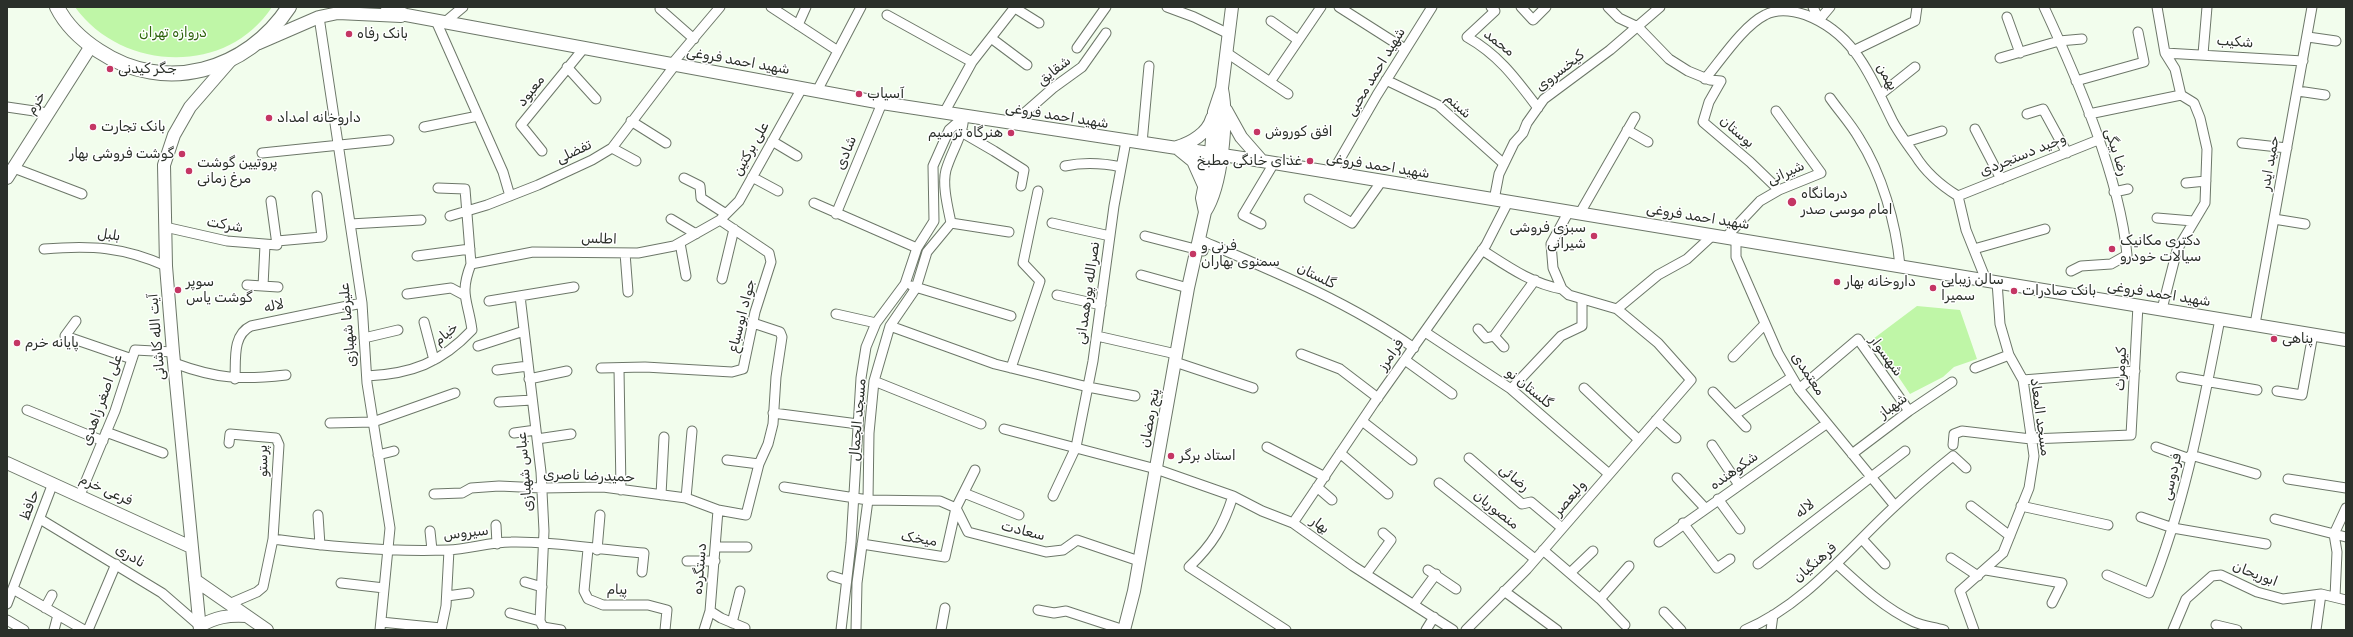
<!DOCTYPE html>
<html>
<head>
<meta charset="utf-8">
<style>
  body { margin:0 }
  #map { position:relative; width:2353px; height:637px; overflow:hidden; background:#f2fded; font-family:Rubik,sans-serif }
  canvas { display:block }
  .frame { position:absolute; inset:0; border:8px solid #2b302a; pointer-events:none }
</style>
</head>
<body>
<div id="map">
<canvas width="2353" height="637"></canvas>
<div class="frame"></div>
</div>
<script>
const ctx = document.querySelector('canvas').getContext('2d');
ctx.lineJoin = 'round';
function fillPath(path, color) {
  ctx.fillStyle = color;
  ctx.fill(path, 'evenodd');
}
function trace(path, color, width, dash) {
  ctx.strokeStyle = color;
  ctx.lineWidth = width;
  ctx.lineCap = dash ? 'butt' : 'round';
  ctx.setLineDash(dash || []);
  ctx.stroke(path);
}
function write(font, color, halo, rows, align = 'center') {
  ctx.font = font + ' Rubik,"Noto Naskh Arabic",sans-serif';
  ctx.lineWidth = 3;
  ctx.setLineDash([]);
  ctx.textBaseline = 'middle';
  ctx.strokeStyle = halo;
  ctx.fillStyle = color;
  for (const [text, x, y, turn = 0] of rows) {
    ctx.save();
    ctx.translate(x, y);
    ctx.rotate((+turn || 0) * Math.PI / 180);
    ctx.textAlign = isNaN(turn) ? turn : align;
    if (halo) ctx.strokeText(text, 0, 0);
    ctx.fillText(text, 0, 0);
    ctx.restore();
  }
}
const green = new Path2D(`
  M 75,7 L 272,7 C 226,77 121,71 75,7 Z
  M 1917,306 L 1960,310 L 1977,359 L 1954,367 L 1943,377 L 1910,394 L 1873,339 Z`);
const street = new Path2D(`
  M 771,7 L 838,51
  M 1167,7 L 1194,17 L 1229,34
  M 1339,7 L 1405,49
  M 1491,7 L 1495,11 L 1467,37 C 1499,55 1516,79 1538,108
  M 1521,7 L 1533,20 L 1546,7
  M 1608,7 L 1619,18 L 1638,27 L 1669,59 L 1688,71 L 1710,80 L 1721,81 L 1709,102 L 1703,122 L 1750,162 L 1779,190
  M 1813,7 L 1819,20 L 1830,7
  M 2044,7 C 2077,78 2120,178 2127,255 L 2111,264 L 2081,266 L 2071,271
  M 2157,7 L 2165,53 L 2175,69 L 2181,95 L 2194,103 L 2200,118 L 2207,149 L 2205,203 L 2177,250 L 2162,309
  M 1015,8 L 1039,23
  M 660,9 L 694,39
  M 887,15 L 972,62
  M 319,17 L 362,303 L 367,383 L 390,528 L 380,630
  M 2007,17 L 2020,53
  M 436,21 L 503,172 L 510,196
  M 1271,21 L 1298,40
  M 444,23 L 463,7
  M 798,25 L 806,7
  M 2308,37 L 2336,41
  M 991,38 L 1027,65
  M 1077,48 L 1106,7
  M 1853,51 L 1915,21 L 1917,7
  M 1227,53 L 1288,94
  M 2165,53 L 2303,61
  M 2203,54 L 2207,7
  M 2000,58 L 2059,41 L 2082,39
  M 671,65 L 720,7
  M 567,67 L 596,99
  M 1705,79 C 1721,60 1743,26 1765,15 C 1778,8 1794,11 1806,15 C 1856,34 1871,78 1893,122 C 1899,133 1907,144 1915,155 C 1926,173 1940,185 1958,196 L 1966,230 L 1986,280
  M 1386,80 L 1438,105 L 1504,164
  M 2076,81 L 2144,62 L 2138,32
  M 1270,82 L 1321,7
  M 817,91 L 861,7
  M 2298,91 L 2325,95
  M 1881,94 L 1915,67
  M 1830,98 C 1839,111 1851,124 1859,138 C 1882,174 1896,223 1900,266
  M 7,107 L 48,113
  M 944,113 L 972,62 L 1015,7
  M 2027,114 L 2043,109 L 2067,153
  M 2089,114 L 2181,95
  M 631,121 L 666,143
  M 1012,124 L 1053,88 L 1082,67 L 1106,33
  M 424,127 L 478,116
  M 1975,129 L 2001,179
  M 1627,130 L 1648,142
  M 963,133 L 994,151 L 1024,170 L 1021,186
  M 772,141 L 797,156
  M 1906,142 L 1942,131
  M 1142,143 L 1149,66
  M 2242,143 L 2287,148
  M 612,148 L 636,161
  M 542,151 L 521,125 L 584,48
  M 262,153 L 389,140
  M 1065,166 C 1085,162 1102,163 1121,167
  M 14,168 L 82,194
  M 1332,173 L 1377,95 L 1432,7
  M 752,177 L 778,191
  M 684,178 L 700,186 L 701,198 L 726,214
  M 2186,183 L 2206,181
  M 2114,192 L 2128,189
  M 1958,196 L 2098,140
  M 1309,199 L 1352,223 L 1381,182
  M 1494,200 L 1499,174 L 1514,143 L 1523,133 L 1527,123 L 1544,99 L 1610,50 L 1660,7
  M 814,203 L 917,248
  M 1580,213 L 1635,117
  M 836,214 L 882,103
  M 450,216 L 487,205 L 538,185 L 592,160 L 612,148 L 675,65
  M 2157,218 L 2193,221
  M 671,219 L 696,234
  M 2274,219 L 2305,224
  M 951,223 L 1009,232
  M 1052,223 L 1110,236
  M 350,224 L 421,220
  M 1261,224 L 1243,215 L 1274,163
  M 165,227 L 227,241 L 277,245 L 271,201
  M 1145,236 L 1203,251
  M 1726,237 L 1760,201 L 1779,190 L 1821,173 L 1776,111
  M 1736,238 L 1736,257 L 1778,353 L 1799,389 L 1895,506
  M 1200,240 C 1273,271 1349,302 1414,348
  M 277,241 L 322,237 L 317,196
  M 680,243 L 686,276
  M 44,249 C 92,245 123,247 166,266
  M 1974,249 L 2045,229
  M 1482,250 C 1507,266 1532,284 1562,289
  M 625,253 L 628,292
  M 417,256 L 470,249
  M 471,264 L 533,252 L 638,253 L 674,246 L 720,220 L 739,201 L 802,88
  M 1141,275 L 1188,288
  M 722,279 L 734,229
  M 247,285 L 278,287
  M 263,286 L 265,245
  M 912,286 L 1011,316
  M 407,294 L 451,288 L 464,295
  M 1057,295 L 1101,305
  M 520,296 L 541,472 L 544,531 L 540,621 L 543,627 L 561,630
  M 489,301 L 574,287
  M 1617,309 L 1658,275 L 1687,259 L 1713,235
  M 836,314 L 876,323
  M 76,321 L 65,336 L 132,359
  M 424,322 L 434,360
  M 2255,324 L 2312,7
  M 890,326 L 995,364 L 1088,387 L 1135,396
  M 1478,329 L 1486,338 L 1494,336 L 1504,347
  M 1425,332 L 1511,389 L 1609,474
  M 1097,336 L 1176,354
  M 1494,336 L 1535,280
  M 364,338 L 398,330
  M 478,346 L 524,331
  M 1301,354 L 1340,369 L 1378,398
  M 1733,357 L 1765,324
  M 1405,360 L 1452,394
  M 1175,362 L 1253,388
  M 174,363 C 217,379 241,380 286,375
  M 601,368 L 645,367 L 732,372 L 743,369 L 755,312 L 771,262 L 769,253 L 720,220
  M 1011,368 L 1040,281 L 1023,263 L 1038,191
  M 1975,368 L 2009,355
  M 619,369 L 621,490
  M 497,370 L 528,366
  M 367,376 C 411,374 441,363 472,330 C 468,300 459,295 471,264 L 465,189 L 438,188
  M 2181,377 L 2257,390
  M 235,379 C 236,360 232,335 251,326 L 362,303
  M 529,379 L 567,371
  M 2023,380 L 2135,371
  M 874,381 L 981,424
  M 1584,388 L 1639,440
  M 1511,389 L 1561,336 L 1582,326 L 1582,299
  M 1799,389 L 1858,339 L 1909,411
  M 2277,391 L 2302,395 L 2313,334
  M 1713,392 L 1746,427
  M 499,402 L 532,400
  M 27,410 L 103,441
  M 773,413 L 858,424
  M 1736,414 L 1792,377
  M 1656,420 L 1676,438
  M 1362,421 L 1412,460
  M 330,423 L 373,422 L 455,393
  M 1004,429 L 1156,469 L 1233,496 L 1262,511 L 1293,523 L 1353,566 L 1453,630
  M 106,432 L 163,453
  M 514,433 L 536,430
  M 537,439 L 571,434
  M 1712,445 L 1739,485
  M 1953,445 L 1954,434 L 1962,431 L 2031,439 L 2131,435 L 2138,305
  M 1267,447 L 1325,477
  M 2156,447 L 2190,459
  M 1340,453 L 1388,494
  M 1852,454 L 1909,411 L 1952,382
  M 378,455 L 394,451
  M 2191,455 L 2256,474
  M 1469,458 L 1522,504 L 1531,502 L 1562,528
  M 727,460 L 759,464
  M 1677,478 L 1705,508
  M 2288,479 L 2346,488
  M 1439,483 L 1535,559
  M 784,487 L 868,500 L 940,501 L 956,508
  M 1317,487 L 1332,500
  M 964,493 L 1019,515
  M 434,494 L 462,493 L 471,488 L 499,486 L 542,488 L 603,487 L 686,498 L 718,510 L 746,515 L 759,464 L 768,444 L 773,424 L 776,377 L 782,337 L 780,332 L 753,323
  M 80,495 L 115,411 L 135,350 L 173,352
  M 661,495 L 664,437
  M 1053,496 L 1076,447 L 1093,361 L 1114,206 L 1126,141
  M 1233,496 C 1223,527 1213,544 1189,567 L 1286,630
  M 686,498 L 692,431
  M 1718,499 L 1740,529
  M 1971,506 L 2010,536
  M 2021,506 L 2108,525
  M 956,508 L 968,532 L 1046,552 L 1063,550 L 1077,540 L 1139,561
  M 318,515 L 320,545
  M 2141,517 L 2173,528 L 2266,544
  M 40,519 L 162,593 L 200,626
  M 2275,519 L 2346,537
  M 1293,523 L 1374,403 L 1486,245 L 1508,202
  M 1683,523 L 1717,568 L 1730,559
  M 496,525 L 497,544
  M 430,531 L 432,550
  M 273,539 C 331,547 390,552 448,550 C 469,549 490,542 511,542 C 555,541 600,550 644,553 L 642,572
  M 1862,539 L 1885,564
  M 1659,542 L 1826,424
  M 862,544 L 945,557 L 956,508 L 975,470
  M 716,547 L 747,547
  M 588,549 L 584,591 L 588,599 L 603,605 L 648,605 L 667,610 L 665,630
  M 597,550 L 600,515
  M 1543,550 L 1600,599 L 1625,625
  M 1951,558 L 1978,576
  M 687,561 L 715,561
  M 1758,564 L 1905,451
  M 1837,564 C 1861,586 1884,608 1914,622 C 1923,626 1934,627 1944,630
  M 1428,570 L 1456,589
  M 1986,570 L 2062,583 L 2052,603
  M 1570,573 L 1593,551
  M 1366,574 L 1391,540 L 1383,533
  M 2107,575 L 2149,593 C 2185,505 2202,411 2220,319
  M 832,576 L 845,580
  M 525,582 L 542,587
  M 341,583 L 384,588
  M 13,589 L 84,630
  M 1504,591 L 1557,630
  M 447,596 L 469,593
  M 2335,597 L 2337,552 L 2334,534 L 2346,508
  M 1600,599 L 1629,566
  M 7,604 L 53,483
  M 229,604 L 257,592 L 263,587 L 273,539 L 279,445 L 276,438 L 230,434 L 229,443
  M 1414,604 L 1436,574
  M 45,608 L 52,595
  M 1038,610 L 1054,613 L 1066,611 L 1124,630
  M 710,611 L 721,618 L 745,628
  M 1664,612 L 1681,630
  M 510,613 L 540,621
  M 7,620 L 24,630
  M 381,622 L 441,628
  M 732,623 L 740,591
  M 2216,625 L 2237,630
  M 54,630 L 58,615
  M 88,630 L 116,564
  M 441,630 L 446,606 L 449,550
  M 704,630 L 710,611 L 718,510
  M 841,630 L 851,543 L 861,378 L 866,347 L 876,323 L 905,284 L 917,248 L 934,221 L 933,166 L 949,130 L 964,117
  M 856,630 L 857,583 L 868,500 L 869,433 L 874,381 L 890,326 L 916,288 L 927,252 L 951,223 C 948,208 942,185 946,170 C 952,150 962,138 964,117
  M 941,630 L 945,608
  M 1426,630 L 1434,617
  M 1466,630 L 1527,569 L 1691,380 L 1658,343 L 1617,309 L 1569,295 L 1562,289 L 1553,268 L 1551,244 L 1569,211
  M 1745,630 C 1805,605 1848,549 1895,506 C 1913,489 1933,472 1953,456 L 1966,468
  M 1771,630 L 1773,615
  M 1974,630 L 1960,591 L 2003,553 L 2029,488 L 2034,456 L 2023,380 L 2009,355 L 2000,324 L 1997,282
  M 2173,630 L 2186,599 L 2212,576 L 2221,575 L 2257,592 L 2283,599 L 2321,594 L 2346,600
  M 2316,630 L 2321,594`);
const secondary = new Path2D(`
  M 387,7 L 406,15 L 882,103 L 1262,161 L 2346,340
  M 259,43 L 319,17 L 338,13 L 401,16
  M 1226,110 L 1241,137 L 1262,161
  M 1177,147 C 1191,143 1208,133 1212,118
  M 1177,148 L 1193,161 L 1205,188
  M 7,178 L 91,46
  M 1205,212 C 1222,186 1228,119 1222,89
  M 7,463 L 191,547
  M 195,580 L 267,630
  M 200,626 C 216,617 228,615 246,616
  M 200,630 L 173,352 L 166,266 L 164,165 L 174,135 L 190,107 L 230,61
  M 1124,630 L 1134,591 L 1188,288 L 1205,212 L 1202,198 L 1211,153 L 1214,112 L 1222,88 L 1232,7`);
const primary = new Path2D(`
  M 57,7 C 66,25 82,40 99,51 C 165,95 247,71 289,7`);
const markers = [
  [349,34,4,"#c43664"],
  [110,69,4,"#c43664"],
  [859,94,4,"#c43664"],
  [269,118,4,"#c43664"],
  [93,127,4,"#c43664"],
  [1257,132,4,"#c43664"],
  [1011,133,4,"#c43664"],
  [182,154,4,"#c43664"],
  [1310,161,4,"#c43664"],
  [189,171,4,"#c43664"],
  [1792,202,5,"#c43664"],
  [1594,236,4,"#c43664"],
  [2112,249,4,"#c43664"],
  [1193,254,4,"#c43664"],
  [1837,282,4,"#c43664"],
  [1933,288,4,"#c43664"],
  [178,290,4,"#c43664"],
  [2014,291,4,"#c43664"],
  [2274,339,4,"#c43664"],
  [17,343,4,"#c43664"],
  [1171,456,4,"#c43664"]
];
const parkNames = [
  ["دروازه تهران",173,33]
];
const poiNames = [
  ["بانک رفاه",357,34],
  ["جگر کیدنی",118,69],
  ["آسیاب",867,94],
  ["داروخانه امداد",277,118],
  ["بانک تجارت",101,127],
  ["افق کوروش",1265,132],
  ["هنرگاه ترسیم",1003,133,"right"],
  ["گوشت فروشی بهار",174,154,"right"],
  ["غذای خانگی مطبخ",1302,161,"right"],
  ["پروتیین گوشت",197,163],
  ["مرغ زمانی",197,179],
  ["درمانگاه",1801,194],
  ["امام موسی صدر",1801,210],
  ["سبزی فروشی",1586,228,"right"],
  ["شیرانی",1586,244,"right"],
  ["دکتری مکانیک",2120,241],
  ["سیالات خودرو",2120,257],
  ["فرنی و",1201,246],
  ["سمنوی بهاران",1201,262],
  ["سالن زیبایی",1941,280],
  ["سمیرا",1941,296],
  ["سوپر",186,282],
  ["گوشت یاس",186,298],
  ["داروخانه بهار",1845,282],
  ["بانک صادرات",2022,291],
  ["پناهی",2282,339],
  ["پایانه خرم",25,343],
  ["استاد برگر",1179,456]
];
const streetNames = [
  ["شکیب",2235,42,4],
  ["محمد",1499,43,38],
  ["شهید احمد فروغی",738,61,10],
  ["شقایق",1054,71,-38],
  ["کیخسروی",1560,71,-38],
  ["شهید احمد محبی",1376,72,-59],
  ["بهمن",1887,77,61],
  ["معبود",531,91,-52],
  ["خرم",36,103,-58],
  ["شبنم",1458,106,42],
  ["شهید احمد فروغی",1057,116,9],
  ["بوستان",1737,132,41],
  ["علی برکتین",751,149,-61],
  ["تفضلی",574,152,-26],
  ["رضا بیگی",2116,152,72],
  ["شادی",846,153,-68],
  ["وحید دستجردی",2023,155,-22],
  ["حمید ایدر",2270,163,-80],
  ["شهید احمد فروغی",1378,166,9],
  ["شیرانی",1786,173,-24],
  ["شهید احمد فروغی",1698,217,9],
  ["شرکت",225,225,10],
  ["بلبل",109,235,8],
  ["اطلس",599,239,2],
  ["گلستان",1316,276,26],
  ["نصرالله پورهمدانی",1088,293,-82],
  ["شهید احمد فروغی",2159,294,9],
  ["لاله",274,306,-13],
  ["جواد ابوسباع",742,316,-76],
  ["علیرضا شهبازی",348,325,-95],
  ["خیام",446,334,-40],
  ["آیت الله کاشانی",157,337,-95],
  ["فرامرز",1391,355,-55],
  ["شهسوار",1886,356,54],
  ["کیومرث",2121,369,-87],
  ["معتمدی",1808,374,56],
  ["گلستان نو",1529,388,39],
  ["علی اصغر زاهدی",102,400,-70],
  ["شهباز",1893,406,-36],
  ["مسجد المعاد",2040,417,82],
  ["پنج رمضان",1150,418,-80],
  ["مسجد الجمال",858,420,-85],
  ["پرستو",263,461,-91],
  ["شکوهنده",1734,471,-35],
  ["عباس شهبازی",525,472,-95],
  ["حمیدرضا ناصری",589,476,2],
  ["فردوسی",2172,477,-77],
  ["رضائی",1514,478,39],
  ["فرعی خرم",106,490,25],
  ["ولیعصر",1570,498,-49],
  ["حافظ",30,505,-69],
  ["لاله",1805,509,-38],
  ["منصوریان",1496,510,38],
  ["بهار",1320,525,36],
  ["سعادت",1023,531,14],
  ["سیروس",466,533,-6],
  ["میخک",919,539,9],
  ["نادری",130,556,31],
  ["فرهنگیان",1815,563,-41],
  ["دستگرده",700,569,-85],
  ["ابوریحان",2255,574,21],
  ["پیام",617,590,1]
];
fillPath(green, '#bff6a7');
trace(street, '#6d7769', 11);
trace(secondary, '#6d7769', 14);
trace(primary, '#6d7769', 16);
trace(street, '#fff', 9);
trace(secondary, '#fff', 12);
trace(primary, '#fff', 14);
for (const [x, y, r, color] of markers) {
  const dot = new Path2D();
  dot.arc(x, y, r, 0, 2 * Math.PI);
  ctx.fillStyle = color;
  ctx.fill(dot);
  trace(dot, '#fff', 1.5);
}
write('14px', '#30650e', '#fff', parkNames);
write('14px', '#2b302a', '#fff', poiNames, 'left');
write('14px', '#2b302a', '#fff', streetNames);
</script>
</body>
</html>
